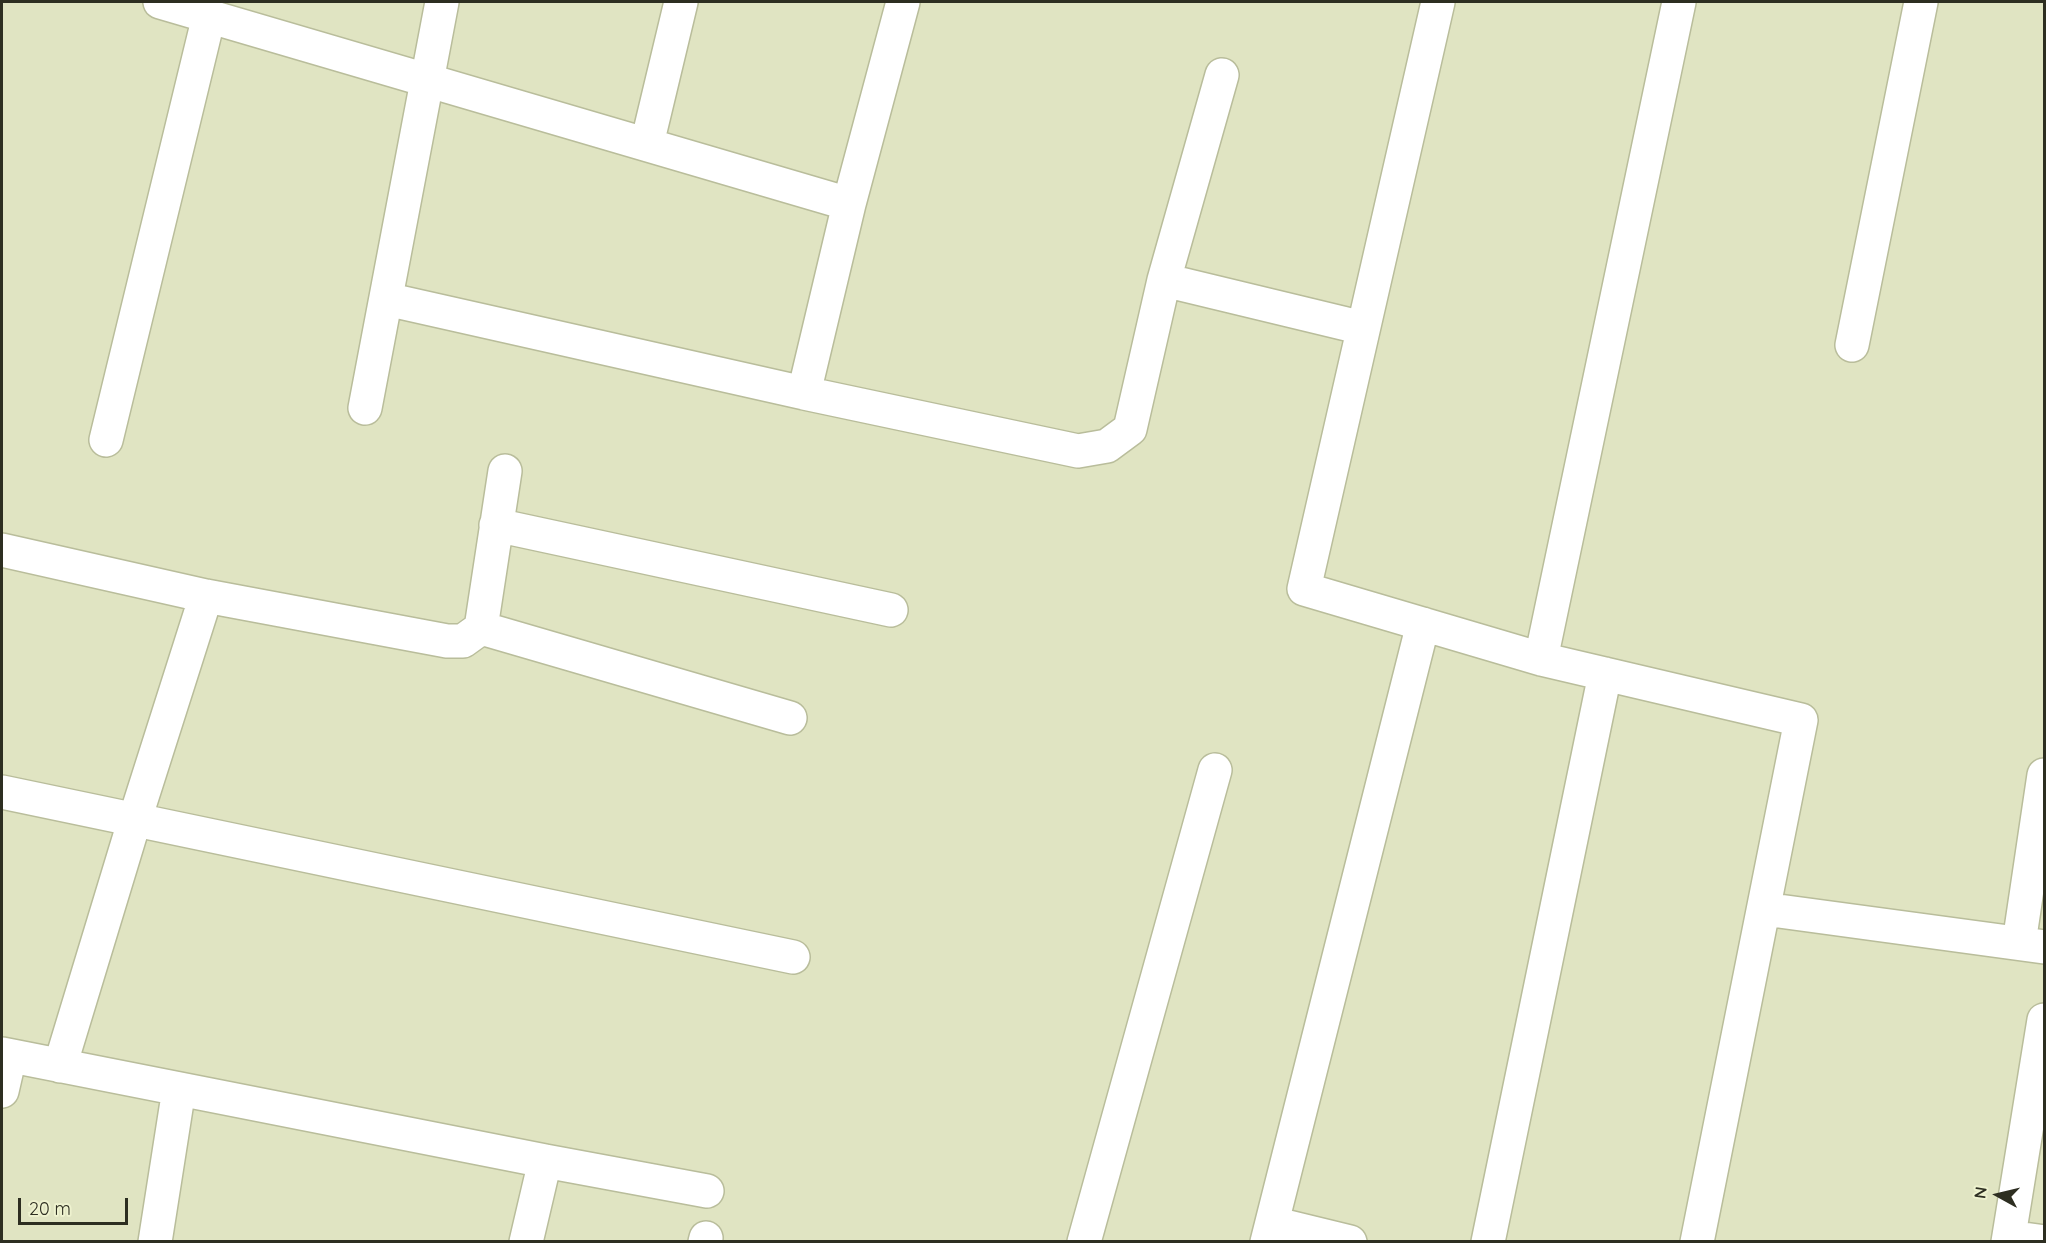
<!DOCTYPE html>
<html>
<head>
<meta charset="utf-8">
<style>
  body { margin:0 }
  #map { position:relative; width:2046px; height:1243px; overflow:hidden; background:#e0e4c2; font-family:Quicksand,sans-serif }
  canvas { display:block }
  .frame { position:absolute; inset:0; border:3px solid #2d2e21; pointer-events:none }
  .north { position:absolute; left:1968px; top:1165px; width:60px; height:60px; -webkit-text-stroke:4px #eef2cf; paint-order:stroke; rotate:278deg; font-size:16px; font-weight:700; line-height:24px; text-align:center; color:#2d2e21 }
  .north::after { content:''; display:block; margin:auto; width:21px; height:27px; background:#2d2e21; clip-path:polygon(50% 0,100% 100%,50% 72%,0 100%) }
  .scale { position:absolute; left:18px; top:1198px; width:110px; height:27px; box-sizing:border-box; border:3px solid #2d2e21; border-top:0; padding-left:8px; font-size:18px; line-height:21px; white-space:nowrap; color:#2d2e21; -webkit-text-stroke:4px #eef2cf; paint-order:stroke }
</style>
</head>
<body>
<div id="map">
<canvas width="2046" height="1243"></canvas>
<div class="frame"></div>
<div class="north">N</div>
<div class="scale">20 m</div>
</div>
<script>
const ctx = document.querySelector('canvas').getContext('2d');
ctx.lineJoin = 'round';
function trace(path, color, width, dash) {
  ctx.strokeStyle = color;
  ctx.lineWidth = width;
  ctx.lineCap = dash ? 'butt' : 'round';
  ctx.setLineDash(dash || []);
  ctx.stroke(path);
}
const minor = new Path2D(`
  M 160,2 L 849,204 L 903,2
  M 1438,2 L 1304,589 L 1541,659 L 1801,720 L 1697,1242
  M 647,144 L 681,2
  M 1164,280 L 1363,328
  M 386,299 L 804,393 L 849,204
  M 1852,345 L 1921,2
  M 804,393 L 1078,451 L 1107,446 L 1130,429 L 1164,280 L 1222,75
  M 365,408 L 442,2
  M 106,440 L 209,16
  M 496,525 L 891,610
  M 2,550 L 206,596 L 447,641 L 463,641 L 481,628 L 505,471
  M 481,628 L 790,718
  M 1541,659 L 1679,2
  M 2,792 L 793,957
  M 1764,909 L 2044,947
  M 2019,943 L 2044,775
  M 2,1054 L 545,1161 L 526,1242
  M 60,1066 L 135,819 L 206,596
  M 2,1091 L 10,1056
  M 545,1161 L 707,1191
  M 1272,1223 L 1350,1242
  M 2009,1237 L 2044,1242
  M 155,1242 L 179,1089
  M 705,1242 L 706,1238
  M 1084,1242 L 1215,770
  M 1267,1242 L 1423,624
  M 1488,1242 L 1605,674
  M 2008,1242 L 2044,1020`);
trace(minor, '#b9bd9b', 36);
trace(minor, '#fff', 33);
</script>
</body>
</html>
